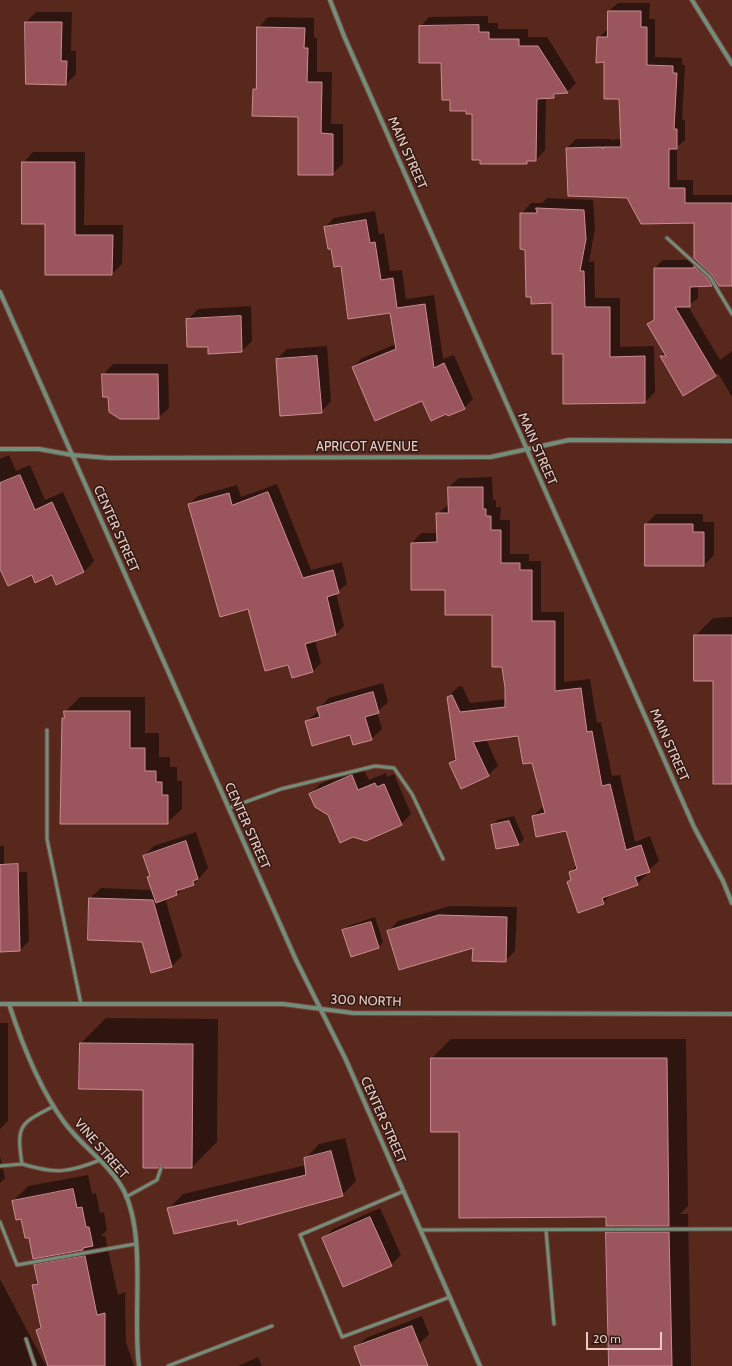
<!DOCTYPE html>
<html>
<head>
<meta charset="utf-8">
<style>
  body { margin:0 }
  #map { position:relative; width:732px; height:1366px; overflow:hidden; background:#59281d; font-family:Cabin,sans-serif }
  canvas { display:block }
  .scale { position:absolute; left:586px; top:1332px; width:76px; height:18px; box-sizing:border-box; border:2px solid #eacac2; border-top:0; padding-left:5px; font-size:12px; line-height:14px; white-space:nowrap; color:#eacac2; -webkit-text-stroke:3px #2f1914; paint-order:stroke }
</style>
</head>
<body>
<div id="map">
<canvas width="732" height="1366"></canvas>
<div class="scale">20 m</div>
</div>
<script>
const ctx = document.querySelector('canvas').getContext('2d');
ctx.lineJoin = 'round';
function fillPath(path, color) {
  ctx.fillStyle = color;
  ctx.fill(path, 'evenodd');
}
function trace(path, color, width, dash) {
  ctx.strokeStyle = color;
  ctx.lineWidth = width;
  ctx.lineCap = dash ? 'butt' : 'round';
  ctx.setLineDash(dash || []);
  ctx.stroke(path);
}
function write(font, color, halo, rows, align = 'center') {
  ctx.font = font + ' Cabin,sans-serif';
  ctx.lineWidth = 3;
  ctx.setLineDash([]);
  ctx.textBaseline = 'middle';
  ctx.strokeStyle = halo;
  ctx.fillStyle = color;
  for (const [text, x, y, turn = 0] of rows) {
    ctx.save();
    ctx.translate(x, y);
    ctx.rotate((+turn || 0) * Math.PI / 180);
    ctx.textAlign = isNaN(turn) ? turn : align;
    if (halo) ctx.strokeText(text, 0, 0);
    ctx.fillText(text, 0, 0);
    ctx.restore();
  }
}
const shadow = new Path2D(`
  M 618,3 L 650,3 L 649,19 L 655,19 L 655,57 L 682,58 L 682,65 L 685,65 L 682,120 L 685,120 L 685,140 L 677,147 L 677,180 L 693,180 L 693,195 L 732,195 L 732,285 L 717,281 L 712,285 L 698,286 L 698,298 L 688,306 L 720,360 L 732,351 L 732,397 L 718,373 L 684,394 L 661,356 L 665,352 L 648,324 L 655,317 L 655,268 L 663,260 L 697,260 L 695,222 L 628,197 L 567,148 L 576,139 L 610,139 L 611,140 L 621,139 L 620,98 L 598,38 L 608,29 L 609,11 Z
  M 36,12 L 72,12 L 71,51 L 76,51 L 76,74 L 66,84 L 26,22 Z
  M 488,16 L 488,23 L 498,23 L 498,29 L 528,29 L 528,37 L 547,37 L 576,83 L 567,92 L 559,92 L 554,97 L 546,98 L 545,150 L 536,160 L 530,160 L 526,163 L 473,113 L 451,99 L 442,62 L 420,27 L 429,17 Z
  M 268,17 L 314,18 L 314,38 L 317,38 L 317,72 L 332,72 L 331,124 L 343,124 L 343,164 L 332,174 L 299,116 L 254,89 L 258,86 L 258,28 Z
  M 33,152 L 85,152 L 84,225 L 123,225 L 122,264 L 112,274 L 46,274 L 46,223 L 23,163 Z
  M 547,198 L 593,200 L 595,228 L 589,262 L 594,261 L 595,298 L 620,298 L 620,347 L 654,346 L 655,392 L 645,402 L 564,354 L 553,302 L 526,249 L 521,214 L 531,203 L 542,203 Z
  M 375,211 L 379,234 L 384,233 L 390,271 L 402,270 L 406,299 L 434,295 L 443,359 L 454,355 L 473,399 L 464,408 L 423,400 L 353,367 L 362,358 L 396,344 L 391,312 L 341,265 L 332,248 L 325,227 L 334,218 Z
  M 251,306 L 252,341 L 242,351 L 209,345 L 187,320 L 198,309 Z
  M 327,346 L 331,401 L 321,412 L 277,359 L 287,349 Z
  M 113,364 L 168,364 L 169,408 L 158,418 L 109,396 L 103,375 Z
  M 9,455 L 16,471 L 30,465 L 45,500 L 63,492 L 94,561 L 84,572 L 32,574 L 0,566 L 0,459 Z
  M 492,477 L 493,500 L 496,500 L 496,507 L 501,507 L 500,520 L 510,520 L 510,554 L 529,554 L 529,561 L 541,561 L 541,612 L 564,612 L 564,682 L 590,679 L 597,723 L 601,722 L 612,776 L 620,775 L 635,842 L 650,836 L 659,861 L 646,872 L 647,874 L 637,884 L 612,893 L 603,903 L 568,882 L 572,879 L 570,872 L 577,865 L 567,830 L 533,816 L 544,806 L 533,761 L 519,735 L 486,739 L 498,766 L 488,775 L 450,763 L 456,757 L 448,697 L 458,687 L 462,686 L 470,703 L 506,699 L 506,688 L 493,614 L 446,589 L 412,543 L 421,533 L 438,533 L 437,514 L 449,504 L 449,487 L 459,478 Z
  M 277,484 L 311,570 L 342,562 L 347,584 L 336,593 L 344,626 L 336,634 L 315,640 L 321,663 L 313,671 L 289,664 L 249,608 L 189,504 L 198,496 L 237,485 L 241,497 Z
  M 656,514 L 703,514 L 703,522 L 714,522 L 714,555 L 704,565 L 646,524 Z
  M 732,617 L 732,771 L 714,680 L 695,636 L 713,618 Z
  M 383,683 L 388,702 L 377,712 L 382,729 L 371,739 L 306,722 L 319,711 L 319,708 L 329,698 Z
  M 80,697 L 145,697 L 145,733 L 159,733 L 159,757 L 170,757 L 170,767 L 177,767 L 177,781 L 182,781 L 182,809 L 167,823 L 63,718 L 65,712 Z
  M 362,766 L 369,780 L 386,773 L 387,777 L 394,774 L 411,814 L 401,824 L 329,814 L 310,794 L 320,784 Z
  M 514,816 L 524,839 L 519,844 L 497,848 L 492,825 L 497,820 Z
  M 196,832 L 208,868 L 194,884 L 183,888 L 177,894 L 165,898 L 182,956 L 172,966 L 90,898 L 101,888 L 152,890 L 148,877 L 150,875 L 144,856 L 154,846 Z
  M 0,846 L 4,846 L 4,873 L 27,872 L 29,941 L 20,950 L 0,951 Z
  M 450,906 L 517,907 L 515,951 L 505,961 L 474,947 L 388,931 L 398,921 Z
  M 375,917 L 383,942 L 378,947 L 344,931 L 348,926 Z
  M 106,1018 L 218,1019 L 217,1142 L 192,1167 L 144,1089 L 81,1043 Z
  M 0,1023 L 8,1023 L 8,1121 L 0,1129 Z
  M 451,1039 L 686,1039 L 688,1206 L 680,1214 L 688,1214 L 691,1366 L 610,1366 L 607,1233 L 615,1225 L 607,1216 L 460,1131 L 432,1131 L 432,1058 Z
  M 345,1138 L 356,1181 L 342,1195 L 238,1218 L 169,1208 L 183,1194 L 306,1165 L 305,1159 L 319,1144 Z
  M 0,1156 L 5,1178 L 0,1183 Z
  M 88,1175 L 92,1194 L 96,1193 L 100,1213 L 104,1212 L 107,1230 L 101,1236 L 105,1236 L 118,1295 L 125,1292 L 126,1342 L 134,1366 L 49,1366 L 37,1330 L 41,1326 L 33,1285 L 38,1280 L 35,1265 L 45,1256 L 30,1237 L 13,1201 L 28,1186 Z
  M 380,1208 L 401,1255 L 391,1265 L 323,1239 L 333,1229 Z
  M 0,1279 L 46,1366 L 0,1366 Z
  M 422,1316 L 429,1334 L 419,1344 L 363,1366 L 355,1348 L 366,1338 Z
  M 258,1357 L 262,1366 L 238,1366 Z`);
const building = new Path2D(`
  M 608,11 L 641,11 L 641,27 L 647,27 L 647,65 L 673,66 L 673,73 L 677,73 L 674,129 L 677,129 L 677,149 L 669,149 L 669,188 L 685,188 L 685,203 L 732,203 L 732,286 L 719,286 L 712,275 L 694,258 L 694,223 L 641,224 L 627,198 L 568,196 L 566,148 L 602,147 L 603,149 L 603,147 L 621,147 L 619,99 L 604,99 L 604,62 L 596,63 L 597,37 L 607,37 Z
  M 25,22 L 62,22 L 61,61 L 67,61 L 66,85 L 26,84 Z
  M 479,25 L 479,32 L 489,32 L 489,39 L 519,39 L 519,46 L 538,46 L 568,93 L 554,94 L 554,98 L 537,99 L 536,161 L 527,161 L 527,164 L 480,164 L 480,160 L 472,160 L 472,114 L 466,114 L 466,111 L 450,111 L 450,100 L 442,100 L 441,63 L 419,63 L 419,26 Z
  M 257,27 L 305,28 L 304,48 L 308,48 L 307,82 L 322,82 L 321,133 L 333,134 L 333,175 L 298,175 L 298,117 L 252,116 L 253,89 L 256,89 Z
  M 22,162 L 75,162 L 75,235 L 113,235 L 112,275 L 45,275 L 45,224 L 22,224 Z
  M 536,208 L 584,210 L 586,239 L 580,271 L 584,271 L 585,307 L 610,307 L 610,357 L 645,356 L 645,403 L 563,404 L 563,354 L 552,354 L 552,303 L 531,304 L 531,297 L 526,297 L 525,250 L 520,249 L 520,213 L 537,213 Z
  M 366,220 L 370,243 L 375,242 L 381,280 L 393,278 L 397,308 L 425,304 L 434,368 L 444,363 L 465,409 L 448,416 L 446,414 L 431,421 L 422,401 L 375,421 L 352,367 L 396,349 L 390,313 L 348,319 L 341,266 L 334,267 L 331,249 L 328,249 L 324,227 Z
  M 694,266 L 708,279 L 712,286 L 690,287 L 690,307 L 675,307 L 716,376 L 683,396 L 660,356 L 666,356 L 647,324 L 654,320 L 654,268 L 694,268 Z
  M 241,316 L 242,352 L 208,354 L 208,347 L 187,347 L 186,319 Z
  M 317,356 L 322,413 L 280,416 L 276,359 Z
  M 102,374 L 158,374 L 159,419 L 120,419 L 109,412 L 108,397 L 103,397 Z
  M 20,475 L 35,510 L 52,502 L 84,572 L 56,585 L 52,575 L 35,583 L 32,575 L 8,586 L 0,569 L 0,483 Z
  M 448,487 L 483,487 L 483,509 L 486,509 L 486,516 L 491,516 L 491,530 L 501,530 L 501,563 L 520,563 L 520,570 L 532,570 L 532,621 L 555,621 L 555,691 L 581,688 L 587,732 L 592,731 L 602,786 L 610,784 L 626,850 L 641,845 L 650,872 L 635,877 L 638,885 L 602,898 L 604,904 L 578,913 L 567,882 L 571,880 L 569,872 L 577,869 L 566,831 L 536,837 L 532,816 L 545,813 L 532,763 L 523,764 L 518,736 L 473,742 L 489,776 L 461,789 L 449,763 L 456,760 L 447,697 L 452,695 L 460,712 L 505,707 L 505,688 L 502,667 L 492,667 L 492,615 L 445,615 L 445,590 L 411,590 L 411,543 L 437,542 L 436,513 L 448,513 Z
  M 268,492 L 303,578 L 333,570 L 339,593 L 327,597 L 336,635 L 305,644 L 313,672 L 292,678 L 288,665 L 265,671 L 248,609 L 220,617 L 188,504 L 229,493 L 232,505 Z
  M 645,524 L 693,524 L 693,532 L 704,532 L 704,566 L 645,566 Z
  M 694,635 L 732,635 L 732,784 L 713,784 L 713,681 L 694,681 Z
  M 373,692 L 379,713 L 365,717 L 372,740 L 353,745 L 350,735 L 312,746 L 305,721 L 320,717 L 317,708 Z
  M 64,711 L 130,711 L 130,748 L 145,748 L 145,771 L 156,771 L 156,782 L 162,782 L 162,795 L 168,795 L 168,824 L 60,824 L 62,718 L 64,718 Z
  M 352,775 L 358,790 L 375,783 L 377,787 L 384,784 L 402,825 L 366,841 L 353,837 L 340,843 L 328,815 L 315,807 L 309,794 Z
  M 509,821 L 519,845 L 496,849 L 491,825 Z
  M 186,841 L 198,879 L 193,881 L 194,885 L 176,891 L 177,895 L 156,903 L 147,877 L 150,876 L 143,856 Z
  M 18,864 L 20,951 L 0,952 L 0,865 Z
  M 89,898 L 153,900 L 172,967 L 151,973 L 142,942 L 88,940 Z
  M 439,915 L 507,917 L 506,962 L 472,961 L 473,948 L 399,970 L 387,931 Z
  M 371,922 L 379,948 L 351,957 L 342,930 Z
  M 80,1043 L 193,1044 L 192,1168 L 164,1168 L 161,1165 L 158,1168 L 143,1168 L 143,1090 L 79,1089 Z
  M 431,1058 L 667,1058 L 669,1226 L 606,1226 L 606,1217 L 459,1218 L 459,1132 L 431,1132 Z
  M 331,1151 L 343,1196 L 238,1225 L 237,1220 L 174,1234 L 167,1208 L 306,1175 L 304,1158 Z
  M 73,1189 L 77,1208 L 82,1207 L 86,1227 L 89,1227 L 93,1246 L 83,1248 L 83,1250 L 33,1259 L 29,1238 L 25,1238 L 21,1219 L 16,1220 L 12,1201 Z
  M 370,1217 L 392,1266 L 343,1287 L 322,1238 Z
  M 606,1232 L 669,1232 L 672,1366 L 609,1366 Z
  M 85,1256 L 97,1315 L 105,1313 L 105,1366 L 48,1366 L 36,1330 L 41,1328 L 32,1285 L 38,1284 L 34,1265 Z
  M 412,1326 L 428,1366 L 361,1366 L 354,1347 Z`);
const lane = new Path2D(`
  M 667,238 L 710,277 L 732,314
  M 47,730 L 47,839 L 81,1004
  M 229,808 L 281,789 L 375,766 L 394,768 L 412,794 L 443,859
  M 22,1164 C 55,1174 68,1173 100,1160
  M 0,1166 L 22,1164 C 16,1124 20,1124 54,1106
  M 404,1191 L 300,1235 L 342,1337 L 450,1297
  M 126,1197 L 157,1180 L 161,1168
  M 0,1222 L 17,1265 L 135,1244
  M 421,1230 L 732,1229
  M 546,1230 L 554,1324
  M 26,1339 L 35,1366
  M 168,1366 L 272,1326`);
const street = new Path2D(`
  M 330,0 L 344,36 L 694,827 L 723,881 L 732,903
  M 692,0 L 732,64
  M 0,292 L 296,960 L 346,1060 L 480,1366
  M 0,449 L 39,449 L 72,455 L 109,458 L 491,457 L 569,440 L 732,441
  M 0,1004 L 283,1004 L 353,1013 L 732,1014
  M 9,1004 C 22,1044 39,1088 64,1122 C 82,1147 110,1164 124,1191 C 147,1238 132,1314 139,1366`);
const streetNames = [
  ["MAIN STREET",407,153,66],
  ["APRICOT AVENUE",367,447],
  ["MAIN STREET",537,449,66],
  ["CENTER STREET",116,529,66],
  ["MAIN STREET",669,745,66],
  ["CENTER STREET",247,826,66],
  ["300 NORTH",366,1001,2],
  ["CENTER STREET",383,1120,66],
  ["VINE STREET",101,1149,49]
];
fillPath(shadow, '#0007');
fillPath(building, '#9a555d');
trace(building, '#cb8d92', 1);
trace(lane, '#73453b', 5);
trace(street, '#73453b', 6);
trace(lane, '#728d7a', 3);
trace(street, '#728d7a', 4);
write('13px', '#eacac2', '#2f1914', streetNames);
</script>
</body>
</html>
